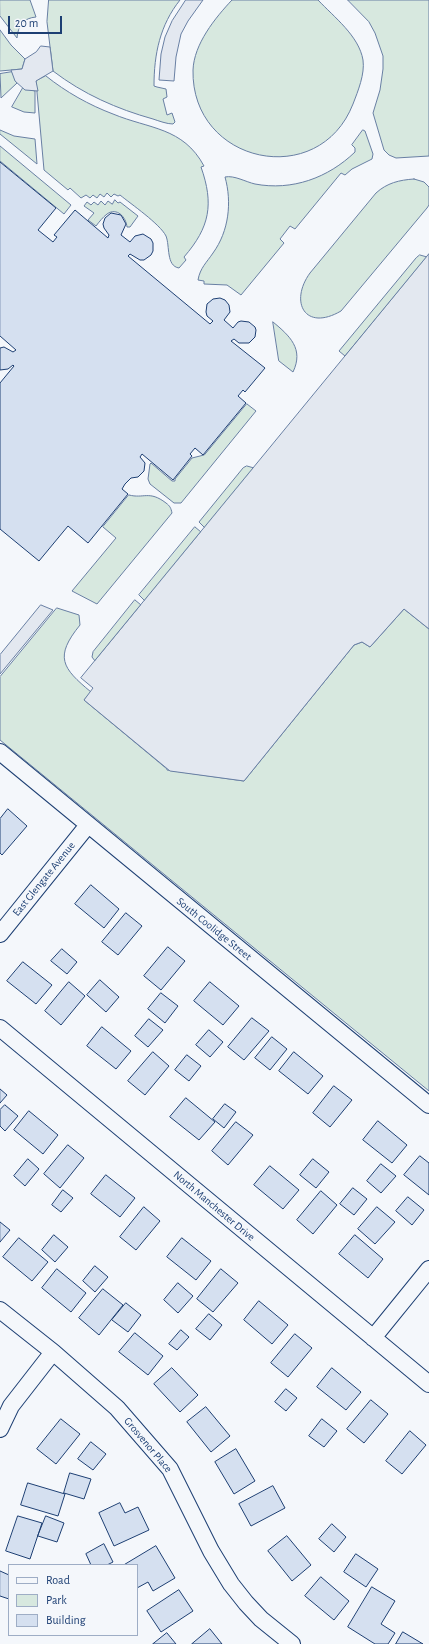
<!DOCTYPE html>
<html>
<head>
<meta charset="utf-8">
<style>
  body { margin:0 }
  #map { position:relative; width:429px; height:1644px; overflow:hidden; background:#f4f7fb; font-family:"Alegreya Sans",sans-serif }
  canvas { display:block }
  .legend { position:absolute; left:8px; top:1564px; width:130px; height:72px; box-sizing:border-box; background:#f4f7fb; border:1px solid #9eadc5; margin:0; padding:5px 7px; list-style:none; font-size:12px; color:#1d3f73 }
  .legend li { display:flex; align-items:center; gap:8px; height:20px }
  .legend b { width:20px; border:1px solid #9eadc5 }
  .scale { position:absolute; left:8px; top:16px; width:54px; height:18px; box-sizing:border-box; border:2px solid #1d3f73; border-top:0; padding-left:5px; font-size:12px; line-height:14px; white-space:nowrap; color:#1d3f73; -webkit-text-stroke:3px #f4f7fb; paint-order:stroke }
</style>
</head>
<body>
<div id="map">
<canvas width="429" height="1644"></canvas>
<ul class="legend">
<li><b style="height:5px;background:#f4f7fb"></b>Road</li>
<li><b style="height:11px;background:#d7e8df"></b>Park</li>
<li><b style="height:11px;background:#d5e0f0"></b>Building</li>
</ul>
<div class="scale">20 m</div>
</div>
<script>
const ctx = document.querySelector('canvas').getContext('2d');
ctx.lineJoin = 'round';
function fillPath(path, color) {
  ctx.fillStyle = color;
  ctx.fill(path, 'evenodd');
}
function trace(path, color, width, dash) {
  ctx.strokeStyle = color;
  ctx.lineWidth = width;
  ctx.lineCap = dash ? 'butt' : 'round';
  ctx.setLineDash(dash || []);
  ctx.stroke(path);
}
function write(font, color, halo, rows, align = 'center') {
  ctx.font = font + ' "Alegreya Sans",sans-serif';
  ctx.lineWidth = 3;
  ctx.setLineDash([]);
  ctx.textBaseline = 'middle';
  ctx.strokeStyle = halo;
  ctx.fillStyle = color;
  for (const [text, x, y, turn = 0] of rows) {
    ctx.save();
    ctx.translate(x, y);
    ctx.rotate((+turn || 0) * Math.PI / 180);
    ctx.textAlign = isNaN(turn) ? turn : align;
    if (halo) ctx.strokeText(text, 0, 0);
    ctx.fillText(text, 0, 0);
    ctx.restore();
  }
}
const green = new Path2D(`
  M 0,0 L 30,0 L 36,17 C 24,18 18,25 17,38 L 0,16 Z
  M 49,0 L 180,0 C 160,25 154,54 154,86 L 157,87 L 166,89 L 167,97 L 163,99 L 167,115 L 172,113 L 175,122 L 173,124 C 167,124 159,121 153,119 C 117,109 83,94 53,71 L 47,22 Z
  M 232,0 L 318,0 C 334,17 359,36 363,60 C 365,74 358,91 353,104 C 319,191 191,164 193,70 C 194,44 215,18 232,0 Z
  M 348,0 L 429,0 L 429,156 L 396,158 L 389,155 L 384,150 L 373,113 L 380,90 L 383,69 L 383,56 L 375,33 L 369,22 Z
  M 0,30 L 11,45 L 25,59 L 22,69 L 0,71 Z
  M 12,72 L 17,83 L 1,98 L 0,74 Z
  M 46,76 C 66,92 89,105 113,114 C 149,129 183,127 204,166 L 201,167 C 214,204 210,227 184,257 L 186,260 L 179,268 C 166,266 170,246 166,236 C 160,224 131,204 120,195 L 118,196 L 114,194 L 111,197 L 107,193 L 104,197 L 100,194 L 97,198 L 93,195 L 90,198 L 86,195 L 81,198 L 70,188 L 68,190 L 44,170 L 36,81 Z
  M 23,88 L 35,91 L 35,113 L 24,112 L 12,107 Z
  M 0,130 L 14,136 L 35,139 L 37,164 L 0,134 Z
  M 363,130 L 365,131 L 373,154 L 372,159 L 352,169 L 345,175 L 341,173 L 295,229 L 290,226 L 280,239 L 284,243 L 241,295 L 227,285 L 204,284 L 204,281 L 198,280 C 200,268 207,262 213,253 C 229,231 232,202 225,177 C 234,175 246,182 255,184 C 292,191 328,178 355,152 L 355,148 L 352,145 Z
  M 0,146 L 71,205 L 64,214 L 0,161 Z
  M 414,179 L 424,182 L 429,187 L 429,205 L 427,208 L 341,311 C 305,332 289,302 310,273 L 376,193 C 387,183 399,180 414,179 Z
  M 115,200 L 118,203 L 120,202 L 138,216 L 130,227 L 127,227 C 126,217 117,207 107,214 C 103,217 99,222 96,226 L 88,220 L 94,213 L 84,206 L 87,202 L 91,205 L 94,202 L 98,205 L 101,201 L 105,205 L 108,201 L 112,204 Z
  M 420,255 L 427,257 L 345,356 L 339,351 L 416,258 Z
  M 273,322 C 290,336 304,349 293,372 L 279,361 Z
  M 247,404 L 256,411 L 181,503 L 174,503 L 150,484 L 148,479 L 150,464 L 151,463 L 172,481 L 175,481 L 175,479 L 192,458 L 204,455 Z
  M 247,466 L 254,468 L 205,528 L 199,522 L 243,468 Z
  M 129,495 C 144,499 149,490 166,503 C 170,506 171,508 172,513 L 97,604 L 72,591 L 116,538 L 103,527 Z
  M 195,527 L 201,532 L 145,601 L 139,595 Z
  M 135,600 L 141,605 L 95,661 L 92,657 L 93,652 Z
  M 57,608 L 79,615 L 80,625 C 54,657 62,668 91,692 L 84,700 L 167,769 L 167,770 L 244,781 L 354,645 L 362,642 L 370,647 L 404,609 L 429,629 L 429,1091 L 0,740 L 0,677 Z`);
const parking = new Path2D(`
  M 186,0 L 203,0 L 188,21 L 181,34 L 176,57 L 174,81 L 159,80 L 161,54 L 165,37 L 172,21 Z
  M 41,46 L 50,47 L 53,71 L 36,81 L 38,91 L 25,90 L 15,81 L 11,70 L 22,69 L 25,59 L 36,52 Z
  M 429,254 L 429,629 L 404,609 L 370,647 L 362,642 L 354,645 L 244,781 L 170,771 L 84,700 L 93,688 L 81,678 Z
  M 41,605 L 53,610 L 0,674 L 0,655 Z`);
const building = new Path2D(`
  M 0,162 L 56,208 L 38,230 L 53,242 L 57,237 L 54,235 L 75,210 L 108,238 L 109,235 L 104,228 L 103,224 L 105,218 L 111,213 L 121,215 L 126,224 L 121,235 L 130,242 L 135,236 L 143,234 L 151,239 L 153,243 L 153,251 L 151,255 L 144,260 L 140,260 L 130,254 L 128,256 L 210,324 L 213,321 L 207,316 L 206,312 L 207,304 L 213,299 L 220,298 L 225,300 L 229,305 L 230,312 L 224,320 L 233,328 L 238,322 L 241,321 L 249,322 L 255,327 L 256,330 L 255,337 L 249,343 L 239,343 L 234,339 L 231,341 L 265,368 L 245,392 L 243,390 L 238,396 L 246,403 L 203,455 L 195,448 L 190,454 L 192,456 L 173,480 L 142,454 L 140,457 L 145,463 L 144,471 L 138,477 L 131,478 L 125,484 L 122,489 L 128,494 L 88,543 L 68,526 L 39,561 L 0,529 L 0,383 L 14,366 L 13,365 L 8,369 L 0,370 L 0,348 L 4,347 L 13,352 L 16,350 L 0,336 Z
  M 8,809 L 27,826 L 2,855 L 0,853 L 0,819 Z
  M 91,885 L 119,909 L 104,928 L 75,904 Z
  M 126,913 L 142,926 L 118,955 L 102,942 Z
  M 168,947 L 185,961 L 161,990 L 144,976 Z
  M 62,949 L 77,962 L 67,974 L 51,961 Z
  M 23,962 L 52,985 L 36,1004 L 7,981 Z
  M 100,980 L 119,997 L 106,1012 L 87,995 Z
  M 69,982 L 85,996 L 61,1025 L 45,1011 Z
  M 210,982 L 239,1006 L 223,1025 L 194,1001 Z
  M 161,993 L 178,1006 L 165,1023 L 148,1009 Z
  M 252,1018 L 269,1031 L 244,1060 L 228,1047 Z
  M 149,1019 L 163,1030 L 148,1047 L 135,1036 Z
  M 102,1027 L 131,1051 L 116,1069 L 87,1046 Z
  M 209,1030 L 223,1042 L 210,1057 L 196,1045 Z
  M 272,1037 L 287,1049 L 270,1070 L 255,1058 Z
  M 153,1052 L 169,1066 L 145,1095 L 128,1081 Z
  M 294,1052 L 323,1076 L 308,1094 L 279,1071 Z
  M 187,1055 L 201,1066 L 189,1081 L 175,1070 Z
  M 334,1086 L 352,1100 L 330,1127 L 313,1113 Z
  M 0,1089 L 7,1095 L 0,1103 Z
  M 186,1098 L 215,1122 L 199,1140 L 170,1117 Z
  M 225,1104 L 236,1112 L 224,1128 L 213,1119 Z
  M 5,1105 L 18,1116 L 5,1131 L 0,1126 L 0,1110 Z
  M 29,1111 L 58,1135 L 43,1154 L 14,1130 Z
  M 378,1121 L 407,1145 L 392,1163 L 363,1140 Z
  M 236,1122 L 253,1135 L 228,1165 L 212,1151 Z
  M 68,1145 L 84,1158 L 60,1188 L 44,1174 Z
  M 420,1156 L 429,1163 L 429,1195 L 404,1175 Z
  M 28,1159 L 39,1169 L 25,1186 L 14,1176 Z
  M 313,1159 L 329,1172 L 316,1188 L 300,1175 Z
  M 381,1164 L 396,1176 L 381,1193 L 367,1181 Z
  M 270,1166 L 299,1190 L 283,1209 L 254,1185 Z
  M 106,1175 L 135,1198 L 120,1217 L 91,1194 Z
  M 353,1188 L 367,1199 L 354,1215 L 340,1204 Z
  M 63,1190 L 73,1198 L 61,1212 L 52,1205 Z
  M 321,1191 L 337,1205 L 313,1234 L 297,1220 Z
  M 408,1197 L 424,1210 L 412,1225 L 396,1211 Z
  M 144,1207 L 160,1221 L 136,1250 L 120,1237 Z
  M 377,1207 L 395,1222 L 375,1244 L 358,1229 Z
  M 0,1222 L 10,1230 L 0,1242 Z
  M 54,1235 L 68,1247 L 55,1262 L 42,1250 Z
  M 355,1235 L 383,1259 L 368,1278 L 339,1254 Z
  M 19,1238 L 48,1262 L 32,1281 L 3,1257 Z
  M 182,1238 L 211,1261 L 196,1280 L 167,1257 Z
  M 95,1266 L 108,1277 L 95,1292 L 83,1281 Z
  M 57,1269 L 86,1293 L 71,1312 L 42,1288 Z
  M 221,1269 L 238,1283 L 213,1312 L 197,1299 Z
  M 178,1283 L 193,1296 L 178,1313 L 164,1300 Z
  M 103,1289 L 123,1305 L 99,1335 L 79,1318 Z
  M 259,1301 L 288,1325 L 272,1344 L 244,1320 Z
  M 126,1303 L 141,1315 L 128,1332 L 112,1320 Z
  M 209,1314 L 222,1325 L 210,1340 L 196,1329 Z
  M 181,1330 L 189,1337 L 177,1350 L 169,1344 Z
  M 135,1333 L 163,1356 L 148,1375 L 119,1352 Z
  M 295,1334 L 312,1348 L 288,1377 L 271,1363 Z
  M 172,1368 L 198,1395 L 180,1412 L 154,1384 Z
  M 332,1368 L 361,1392 L 346,1410 L 317,1387 Z
  M 286,1389 L 297,1398 L 286,1411 L 275,1402 Z
  M 371,1400 L 388,1414 L 364,1443 L 347,1429 Z
  M 206,1407 L 230,1436 L 211,1452 L 187,1422 Z
  M 61,1419 L 80,1434 L 56,1464 L 37,1449 Z
  M 322,1419 L 337,1431 L 324,1447 L 309,1436 Z
  M 410,1431 L 426,1445 L 402,1474 L 386,1461 Z
  M 91,1442 L 106,1454 L 93,1470 L 78,1459 Z
  M 236,1449 L 255,1481 L 234,1494 L 215,1462 Z
  M 70,1473 L 91,1479 L 84,1499 L 64,1493 Z
  M 28,1483 L 65,1494 L 58,1516 L 21,1505 Z
  M 273,1486 L 285,1508 L 251,1526 L 239,1504 Z
  M 120,1503 L 125,1513 L 138,1507 L 149,1530 L 114,1546 L 99,1513 Z
  M 18,1516 L 42,1523 L 30,1559 L 6,1551 Z
  M 46,1516 L 64,1523 L 57,1542 L 38,1536 Z
  M 332,1524 L 346,1537 L 334,1552 L 319,1539 Z
  M 287,1536 L 311,1565 L 292,1581 L 268,1551 Z
  M 104,1544 L 113,1562 L 107,1565 L 91,1565 L 86,1554 Z
  M 156,1546 L 175,1578 L 153,1591 L 148,1582 L 137,1588 L 137,1565 L 124,1565 Z
  M 356,1554 L 378,1569 L 366,1587 L 344,1572 Z
  M 0,1571 L 9,1575 L 9,1599 L 0,1596 Z
  M 321,1577 L 349,1601 L 334,1620 L 305,1596 Z
  M 372,1587 L 395,1601 L 381,1624 L 395,1633 L 388,1644 L 375,1644 L 348,1627 Z
  M 179,1590 L 193,1611 L 161,1632 L 147,1611 Z
  M 210,1629 L 222,1644 L 192,1644 Z
  M 403,1632 L 423,1644 L 396,1644 Z
  M 167,1633 L 176,1644 L 153,1644 Z`);
const minor = new Path2D(`
  M 0,752 L 429,1105
  M 0,934 L 88,825
  M 0,1028 L 429,1384
  M 0,1310 L 53,1352 L 117,1408 L 170,1469 L 211,1551 L 231,1584 L 246,1603 L 261,1619 L 292,1644
  M 373,1338 L 429,1269
  M 0,1429 L 11,1406 L 53,1352`);
const streetNames = [
  ["East Glengate Avenue",44,879,-51],
  ["South Coolidge Street",214,929,39],
  ["North Manchester Drive",214,1206,40],
  ["Grosvenor Place",148,1445,50]
];
fillPath(green, '#d7e8df');
trace(green, '#687fa3', 1);
fillPath(parking, '#e3e8f0');
trace(parking, '#687fa3', 1);
fillPath(building, '#d5e0f0');
trace(building, '#1d3f73', 1);
trace(minor, '#1d3f73', 18);
trace(minor, '#f4f7fb', 16);
write('11px', '#1d3f73', '#f4f7fb', streetNames);
</script>
</body>
</html>
